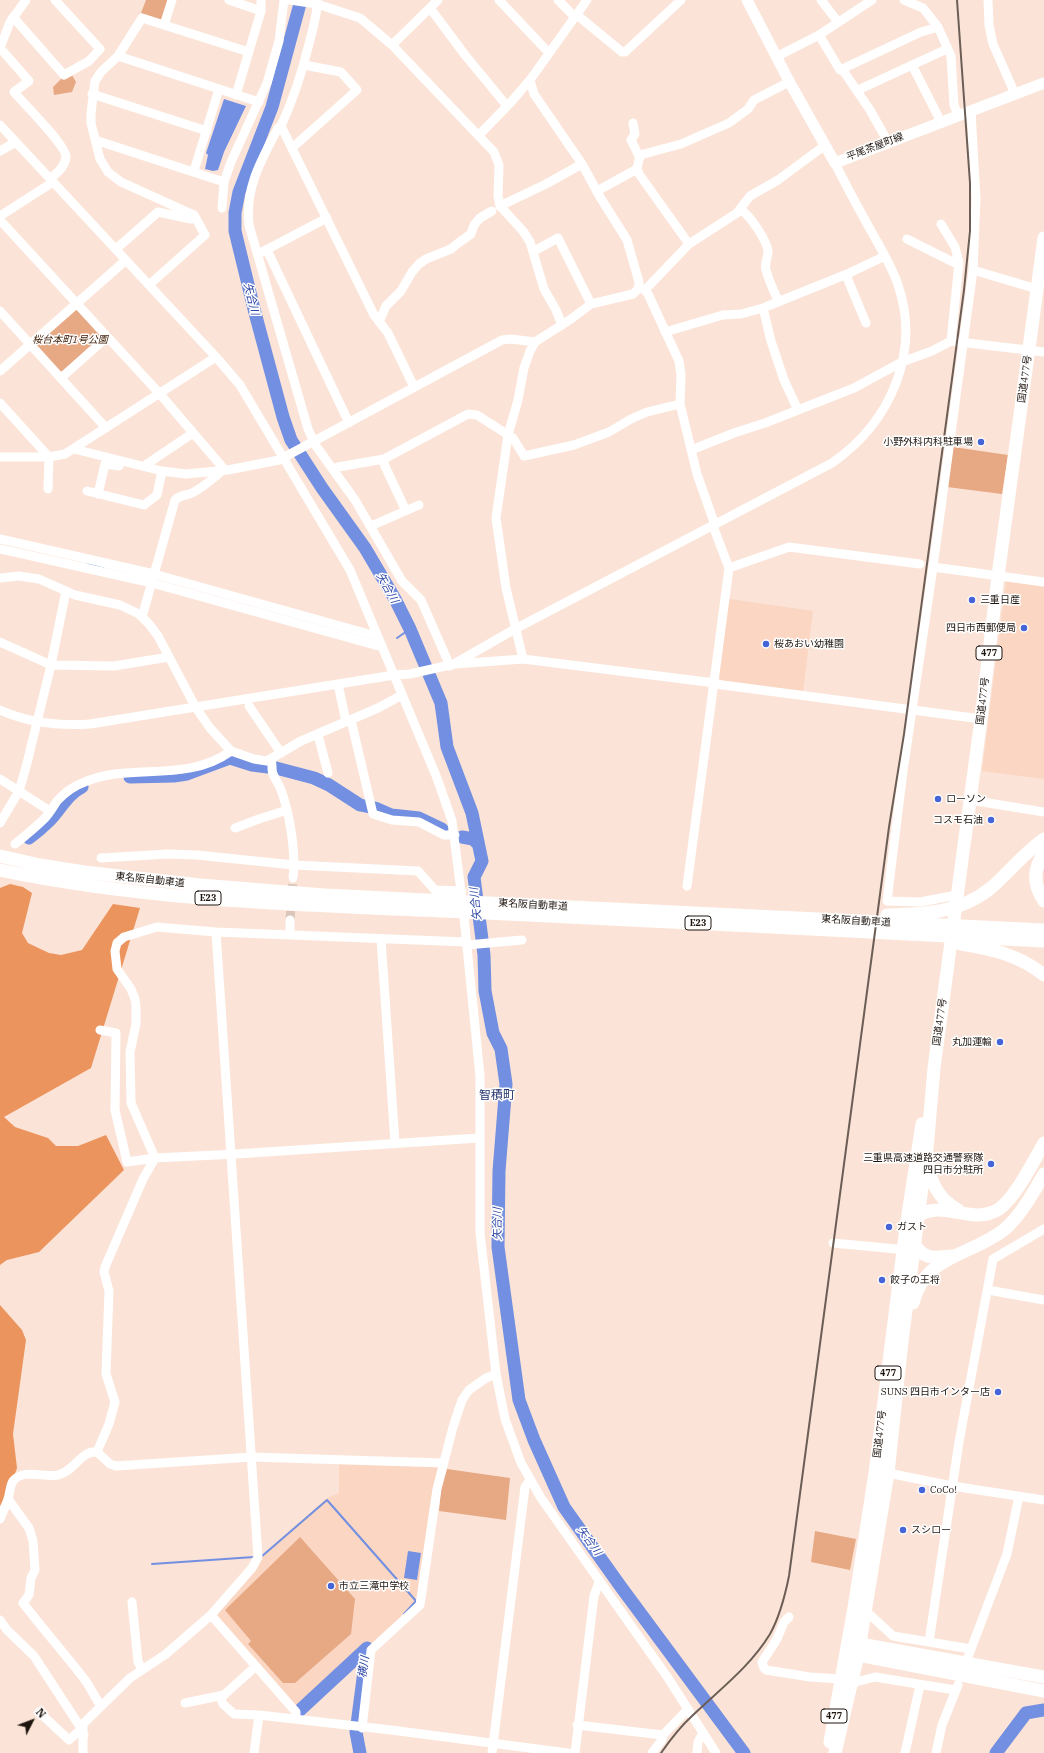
<!DOCTYPE html>
<html>
<head>
<meta charset="utf-8">
<style>
  body { margin:0 }
  #map { position:relative; width:1044px; height:1753px; overflow:hidden; background:#fbe4d7; font-family:"IBM Plex Serif",serif }
  canvas { display:block }
  .north { position:absolute; left:12px; top:1701px; width:40px; height:40px; -webkit-text-stroke:3px #fff; paint-order:stroke; rotate:48deg; font-size:11px; font-weight:700; line-height:16px; text-align:center; color:#1e150f }
  .north::after { content:''; display:block; margin:auto; width:14px; height:18px; background:#1e150f; clip-path:polygon(50% 0,100% 100%,50% 72%,0 100%) }
</style>
</head>
<body>
<div id="map">
<canvas width="1044" height="1753"></canvas>
<div class="north">N</div>
</div>
<script>
const ctx = document.querySelector('canvas').getContext('2d');
ctx.lineJoin = 'round';
function fillPath(path, color) {
  ctx.fillStyle = color;
  ctx.fill(path, 'evenodd');
}
function trace(path, color, width, dash) {
  ctx.strokeStyle = color;
  ctx.lineWidth = width;
  ctx.lineCap = dash ? 'butt' : 'round';
  ctx.setLineDash(dash || []);
  ctx.stroke(path);
}
function write(font, color, halo, rows, align = 'center') {
  ctx.font = font + ' "IBM Plex Serif","Noto Sans JP",serif';
  ctx.lineWidth = 3;
  ctx.setLineDash([]);
  ctx.textBaseline = 'middle';
  ctx.strokeStyle = halo;
  ctx.fillStyle = color;
  for (const [text, x, y, turn = 0] of rows) {
    ctx.save();
    ctx.translate(x, y);
    ctx.rotate((+turn || 0) * Math.PI / 180);
    ctx.textAlign = isNaN(turn) ? turn : align;
    if (halo) ctx.strokeText(text, 0, 0);
    ctx.fillText(text, 0, 0);
    ctx.restore();
  }
}
const built = new Path2D(`
  M 1006,581 L 1044,587 L 1044,779 L 982,771 Z
  M 729,599 L 813,611 L 803,692 L 723,682 L 718,676 Z
  M 339,1462 L 439,1466 L 418,1603 L 369,1648 L 362,1646 L 295,1707 L 214,1615 L 259,1558 L 327,1498 L 339,1493 Z`);
const green = new Path2D(`
  M 146,0 L 169,0 L 164,18 L 160,20 L 141,13 Z
  M 72,75 L 76,82 L 72,92 L 54,95 L 53,87 L 62,78 Z
  M 74,310 L 78,310 L 101,335 L 101,338 L 63,371 L 59,372 L 36,346 L 37,342 Z
  M 953,447 L 1008,455 L 1002,494 L 947,487 Z
  M 447,1469 L 510,1478 L 506,1520 L 439,1511 L 441,1488 Z
  M 815,1531 L 856,1539 L 850,1570 L 811,1562 Z
  M 300,1537 L 355,1599 L 351,1634 L 295,1683 L 283,1683 L 248,1644 L 251,1641 L 225,1610 Z`);
const forest = new Path2D(`
  M 10,884 L 23,887 L 32,893 L 22,933 L 28,943 L 49,953 L 61,955 L 82,950 L 113,904 L 140,908 L 91,1068 L 4,1117 L 15,1127 L 48,1138 L 56,1146 L 78,1146 L 106,1135 L 124,1170 L 39,1252 L 7,1260 L 0,1265 L 0,888 Z
  M 0,1305 L 22,1330 L 26,1340 L 13,1434 L 17,1468 L 10,1488 L 0,1506 Z`);
const water = new Path2D(`
  M 224,99 L 246,106 L 224,152 L 218,170 L 213,171 L 205,169 L 208,155 L 206,153 Z
  M 408,1551 L 421,1553 L 417,1580 L 404,1578 Z`);
const stream = new Path2D(`
  M 88,564 L 103,568
  M 397,638 L 410,629
  M 261,1557 L 327,1500 L 416,1601 L 404,1614
  M 152,1564 L 254,1557`);
const river = new Path2D(`
  M 301,0 L 272,107 L 239,192 L 235,213 L 235,231 L 254,309 L 283,417 L 291,440 L 322,488 L 365,548 L 395,599 L 410,629 L 441,703 L 447,747 L 472,813 L 482,861 L 474,877 L 484,955 L 485,991 L 493,1033 L 501,1049 L 506,1084 L 499,1171 L 498,1247 L 519,1400 L 534,1440 L 564,1507 L 621,1587 L 744,1753
  M 130,777 L 174,776 L 187,774 L 230,758 L 252,765 L 276,768 L 314,778 L 329,785 L 360,805 L 375,808 L 391,815 L 419,818 L 442,829
  M 462,837 L 473,839 L 478,844
  M 29,838 C 36,833 43,827 49,821 C 61,809 66,795 82,787
  M 299,1711 L 367,1648 L 356,1732 L 360,1753
  M 996,1753 L 1026,1713 L 1044,1710`);
const minorTunnel = new Path2D(`
  M 290,920 L 293,878`);
const minor = new Path2D(`
  M 229,0 L 261,11 L 236,95
  M 261,0 L 261,11
  M 290,0 L 317,4 L 360,18 L 392,45 L 494,152 L 499,165 L 498,196 L 500,206 L 523,231 L 530,242 L 544,289 L 556,310 L 562,325
  M 317,0 C 318,13 313,27 310,40 C 303,69 294,98 281,126 L 278,128 C 261,161 245,187 249,225 L 308,429 L 316,446 L 355,500 L 402,581 L 421,600 L 450,666
  M 499,0 L 549,53
  M 558,0 L 575,17
  M 821,0 L 838,22
  M 904,0 L 923,8 L 938,27 L 951,56 L 954,105 L 958,115
  M 988,0 L 989,25 L 993,44 L 1015,94
  M 430,8 L 465,55 L 507,106
  M 577,15 L 622,52 L 625,52 L 681,0
  M 13,17 L 64,75 L 89,61 L 100,49 L 55,0
  M 164,25 L 172,0
  M 819,35 L 840,70 L 921,32 L 938,27
  M 392,45 L 438,0
  M 0,48 L 29,81 L 14,92 C 23,103 66,145 66,157 C 65,167 57,173 50,179
  M 0,48 L 10,22 L 26,0
  M 118,56 L 259,102
  M 776,57 L 819,35 L 872,0
  M 912,65 L 941,122
  M 842,69 L 870,110 L 888,142
  M 858,90 L 947,49
  M 92,94 L 207,131
  M 971,111 L 976,199 L 973,270 L 933,567 L 1044,582
  M 633,123 L 635,134 L 631,140 L 640,158
  M 0,125 L 216,357 L 240,385 L 350,570 L 437,778 L 452,821 L 463,907 L 480,1076 L 480,1233 L 496,1374 L 505,1419 L 521,1463 L 541,1498 L 668,1678 L 716,1753
  M 281,126 L 374,315 L 388,333 L 414,387
  M 479,135 L 511,102 L 530,80 L 587,0
  M 95,140 L 224,182
  M 292,148 L 357,90 L 341,72 L 304,65
  M 0,151 L 16,142
  M 194,171 L 219,89
  M 597,191 L 637,169
  M 500,206 L 546,184 L 582,164
  M 222,208 L 224,182 L 231,162 L 267,83 L 279,41 L 284,0
  M 741,210 C 750,215 767,241 768,251 C 768,258 764,263 766,270 C 769,281 774,292 779,302
  M 0,216 L 53,182
  M 0,220 L 159,393 L 224,469
  M 941,224 L 955,247 L 959,263 L 951,341
  M 907,239 L 959,265
  M 689,244 L 639,174 L 637,169 L 640,155 L 681,144 L 729,123 L 748,109 L 754,100 L 789,82
  M 116,249 L 158,212 L 191,219 L 194,215
  M 267,250 L 349,423
  M 534,251 L 558,238 L 591,304
  M 262,252 L 327,218
  M 973,270 L 1037,289
  M 847,274 L 848,280 L 866,323
  M 149,285 L 205,235 L 194,215 L 121,182 L 108,172 L 100,159 L 91,123 L 91,113 L 95,81 L 101,72 L 118,56 L 142,18 L 249,52
  M 639,288 L 645,290 L 648,294 L 679,361 L 681,375 L 680,404 L 697,474 L 715,525
  M 645,290 L 689,244 L 737,213 L 750,196 L 778,180 L 824,146
  M 763,308 L 771,341 L 784,380 L 798,410
  M 0,311 L 106,428
  M 379,322 L 386,306 L 401,291 L 412,272 L 419,264 L 426,259 L 451,249 L 457,244 L 471,234 L 474,225 L 480,218 L 492,211
  M 665,332 L 723,315 L 741,314 L 763,308 L 847,274 L 885,256
  M 0,371 L 126,260
  M 61,378 L 107,337
  M 0,403 L 49,457 L 48,489
  M 74,449 L 162,471 L 186,474 L 228,470 L 279,460 L 502,340 L 511,339 L 535,342 L 571,319 L 591,304 L 633,294 C 638,290 639,288 639,282 L 627,240 L 600,197 L 582,164 L 534,94 L 530,80
  M 691,450 L 734,433 L 765,423 L 854,388 L 902,362 L 932,351 L 951,341 L 1044,352
  M 0,457 L 49,457 L 65,454 L 216,357
  M 384,459 L 384,464 L 406,511
  M 144,466 L 193,433
  M 333,469 L 338,467 L 384,459 L 468,414 L 477,415 L 513,438 L 524,456 L 574,445 L 609,432 L 631,419 L 647,412 L 680,404
  M 87,491 L 144,505 L 157,495 L 162,471
  M 98,494 L 105,464 L 119,466
  M 371,526 L 419,505
  M 0,539 L 154,574 L 376,636
  M 0,549 L 152,583 L 382,647
  M 933,567 L 903,771 L 887,901 L 920,902 L 957,895
  M 729,568 L 789,547 L 920,564
  M 0,578 L 19,576 L 39,579 L 75,595 L 120,605 L 139,614 L 149,624 L 158,636 L 196,708 L 210,728 L 231,751 L 254,759 L 267,761 L 301,741 L 378,708 L 402,695
  M 142,617 L 175,500 C 181,494 186,496 192,493 C 204,487 214,478 224,469
  M 0,642 L 51,665 L 114,666 L 169,657
  M 523,659 L 506,588 L 496,518 L 508,435 L 518,400 L 524,368 L 530,351 L 535,342
  M 455,664 L 523,659 L 715,683
  M 338,684 L 345,717 L 348,721
  M 715,684 L 981,719
  M 249,706 L 281,753
  M 0,710 C 29,723 58,726 90,724 L 394,675 L 410,674 L 454,664 L 515,629 L 832,463 C 891,422 922,351 897,282 C 891,266 883,252 875,238 C 861,213 847,188 835,163
  M 351,720 L 373,814 L 392,820 L 419,822 L 444,835 L 455,835
  M 318,735 L 328,773
  M 271,759 C 273,764 271,770 273,774 C 275,779 279,784 281,790 C 290,814 296,853 293,878
  M 0,779 L 50,811
  M 970,800 L 1044,812
  M 0,823 L 19,791 L 26,767 L 51,665 L 66,591
  M 235,828 L 259,819 L 287,810
  M 15,844 C 25,836 35,828 45,818 C 50,813 53,807 57,801 C 65,792 76,785 87,781 C 133,763 187,783 231,751
  M 101,858 L 168,854 L 197,855 L 294,865 L 418,871 L 435,890 L 462,891
  M 687,886 L 729,568 L 713,526
  M 290,935 L 290,920
  M 381,939 L 395,1143
  M 467,945 L 522,940
  M 100,1030 L 116,1033 L 115,1110 L 127,1162 L 155,1158 L 236,1154 L 479,1138
  M 155,1158 L 143,1179 L 105,1267 L 104,1272 L 109,1291 L 106,1374 L 115,1402 L 109,1424 L 97,1452 L 110,1464 L 116,1466 L 252,1457 L 443,1463
  M 155,1158 L 131,1103 L 130,1052 L 136,1024 L 136,1007 L 135,999 L 131,989 L 117,969 L 115,951 L 117,943 L 124,937 L 157,927 L 216,932
  M 833,1243 L 907,1250
  M 988,1290 L 1044,1300
  M 888,1473 L 952,1486 L 1044,1500
  M 8,1499 L 29,1528 L 33,1541 L 35,1570 L 31,1578 L 29,1595 L 23,1603 C 43,1629 65,1654 85,1680 C 91,1688 95,1698 101,1706
  M 0,1519 C 3,1512 6,1505 8,1499 C 10,1493 10,1485 13,1481 C 23,1468 46,1478 58,1475 C 74,1472 81,1450 97,1452
  M 132,1602 L 138,1662 L 142,1669
  M 866,1611 L 893,1636 L 971,1649
  M 211,1615 L 296,1712 L 296,1719
  M 789,1617 L 784,1622 L 777,1639 L 762,1662 L 764,1668 L 766,1670 L 810,1677 L 840,1679
  M 0,1620 L 7,1630 L 34,1656 L 79,1725 L 83,1727
  M 929,1642 L 959,1442 L 993,1259 L 1044,1229
  M 968,1657 L 1007,1554 L 1019,1496
  M 850,1688 L 856,1682 L 875,1677 L 955,1690
  M 220,1696 L 223,1704 L 234,1714 L 259,1715
  M 185,1703 L 224,1695 L 256,1666
  M 39,1712 L 69,1740 L 78,1732 L 82,1732 L 84,1735
  M 577,1725 L 663,1735
  M 362,1728 L 371,1650 L 420,1605 L 437,1489 L 453,1427 L 462,1400 L 469,1390 L 486,1378 L 496,1374
  M 83,1753 L 83,1724 L 130,1678 L 166,1654 L 211,1615 L 252,1568 L 258,1557 L 216,932 L 466,942
  M 254,1753 L 259,1715 L 391,1730 L 568,1753
  M 492,1753 L 523,1503 L 525,1487 L 530,1480
  M 575,1753 L 594,1596 L 599,1582
  M 652,1753 L 662,1740 L 663,1735 L 688,1709
  M 697,1753 L 698,1742 L 703,1733
  M 905,1753 L 920,1685
  M 936,1753 L 942,1725 L 958,1685`);
const major = new Path2D(`
  M 747,0 L 790,83 L 835,163 L 1044,83`);
const highway = new Path2D(`
  M 1044,853 C 1033,869 1033,885 1044,901
  M 0,856 L 40,865 L 84,872 L 200,885 L 324,895 L 1044,930
  M 0,870 C 153,902 310,905 466,912 C 659,921 851,931 1044,941
  M 887,915 C 926,914 961,913 992,887 C 1010,871 1024,853 1044,839
  M 961,944 C 992,949 1019,955 1044,975
  M 929,1167 C 932,1186 940,1200 958,1210
  M 914,1219 C 939,1196 971,1227 999,1209 C 1016,1197 1033,1162 1044,1143
  M 913,1242 C 923,1260 933,1258 952,1256
  M 913,1303 C 925,1254 972,1256 1005,1229 C 1021,1215 1033,1193 1044,1174
  M 853,1646 L 860,1644 L 1044,1677
  M 852,1651 L 858,1655 L 879,1659 L 1044,1691
  M 830,1742 L 854,1608 L 875,1473 L 906,1227 L 922,1124
  M 835,1753 L 858,1655 L 888,1473 L 902,1341 L 927,1149 L 934,1068 L 981,719 L 998,576 L 1044,238`);
const rail = new Path2D(`
  M 661,1753 C 670,1740 680,1727 692,1716 C 719,1690 750,1667 770,1634 C 780,1616 785,1596 789,1576 L 889,827 L 904,734 L 964,290 L 970,231 L 970,183 L 957,0`);
const markers = [
  [981,442,4,"#4464d7"],
  [972,600,4,"#4464d7"],
  [1024,628,4,"#4464d7"],
  [766,644,4,"#4464d7"],
  [938,799,4,"#4464d7"],
  [991,820,4,"#4464d7"],
  [1000,1042,4,"#4464d7"],
  [991,1164,4,"#4464d7"],
  [889,1227,4,"#4464d7"],
  [882,1280,4,"#4464d7"],
  [998,1392,4,"#4464d7"],
  [922,1490,4,"#4464d7"],
  [903,1530,4,"#4464d7"],
  [331,1586,4,"#4464d7"]
];
const shields = [
  [989,653,26],
  [208,898,26],
  [698,923,26],
  [888,1373,26],
  [834,1716,26]
];
const shieldNames = [
  ["477",989,653],
  ["E23",208,898],
  ["E23",698,923],
  ["477",888,1373],
  ["477",834,1716]
];
const streetNames = [
  ["平尾茶屋町線",875,147,-21],
  ["国道477号",1025,379,-82],
  ["国道477号",983,701,-83],
  ["東名阪自動車道",150,880,6],
  ["東名阪自動車道",533,905,3],
  ["東名阪自動車道",856,921,3],
  ["国道477号",940,1022,-82],
  ["国道477号",880,1434,-83]
];
const parkNames = [
  ["桜台本町1号公園",70,340]
];
const poiNames = [
  ["小野外科内科駐車場",973,442,"right"],
  ["三重日産",980,600],
  ["四日市西郵便局",1016,628,"right"],
  ["桜あおい幼稚園",774,644],
  ["ローソン",946,799],
  ["コスモ石油",983,820,"right"],
  ["丸加運輸",992,1042,"right"],
  ["三重県高速道路交通警察隊",983,1158,"right"],
  ["四日市分駐所",983,1170,"right"],
  ["ガスト",897,1227],
  ["餃子の王将",890,1280],
  ["SUNS 四日市インター店",990,1392,"right"],
  ["CoCo!",930,1490],
  ["スシロー",911,1530],
  ["市立三滝中学校",339,1586]
];
const waterNames = [
  ["矢合川",251,299,76],
  ["矢合川",387,588,61],
  ["矢合川",476,904,-96],
  ["矢合川",498,1224,-90],
  ["矢合川",589,1541,54],
  ["横川",364,1667,-83]
];
const quarterNames = [
  ["智積町",497,1096]
];
fillPath(built, '#fad6c3');
fillPath(green, '#e7a884');
fillPath(forest, '#ec945e');
fillPath(water, '#728fe1');
trace(stream, '#728fe1', 2);
trace(river, '#728fe1', 13);
trace(minorTunnel, '#dac5b9', 9, [9, 4.5]);
trace(minor, '#fff', 9);
trace(major, '#fff', 11);
trace(highway, '#fff', 13);
trace(rail, '#6c5e56', 2);
for (const [x, y, r, color] of markers) {
  const dot = new Path2D();
  dot.arc(x, y, r, 0, 2 * Math.PI);
  ctx.fillStyle = color;
  ctx.fill(dot);
  trace(dot, '#fff', 1.5);
}
for (const [x, y, w] of shields) {
  const box = new Path2D();
  box.roundRect(x - w / 2, y - 7, w, 14, 3);
  ctx.fillStyle = '#fff';
  ctx.fill(box);
  trace(box, '#1e150f', 1);
}
write('bold 9px', '#1e150f', null, shieldNames);
write('10px', '#1e150f', '#fff', streetNames);
write('italic 10px', '#44210a', '#fff', parkNames);
write('10px', '#1e150f', '#fff', poiNames, 'left');
write('italic 11px', '#2d45a5', '#fff', waterNames);
write('12px', '#24356d', '#fff', quarterNames);
</script>
</body>
</html>
